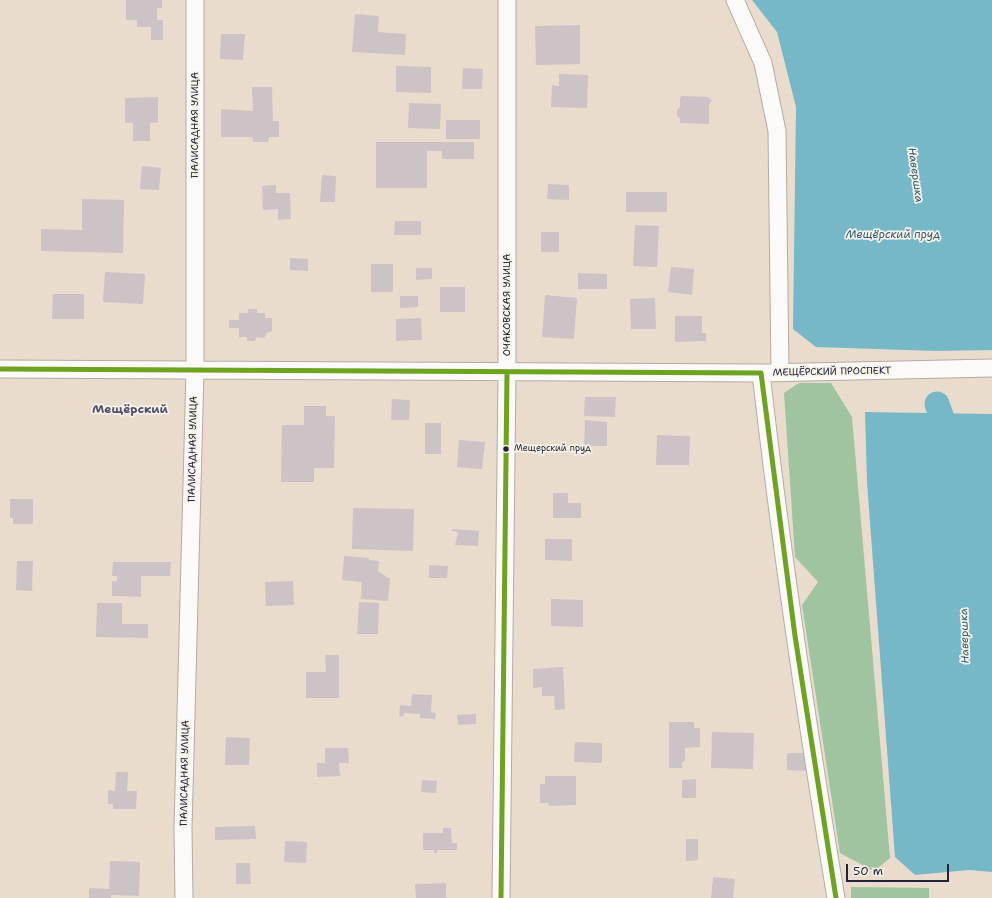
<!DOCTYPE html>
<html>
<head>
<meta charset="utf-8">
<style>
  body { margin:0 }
  #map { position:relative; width:992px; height:898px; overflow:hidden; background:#e9dccd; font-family:"Shantell Sans",sans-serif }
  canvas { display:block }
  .scale { position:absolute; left:846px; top:864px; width:103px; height:18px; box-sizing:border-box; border:2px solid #22223b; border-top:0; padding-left:5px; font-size:12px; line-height:14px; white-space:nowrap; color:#22223b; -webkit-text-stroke:3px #f7f3e8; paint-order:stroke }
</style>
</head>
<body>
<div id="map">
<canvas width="992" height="898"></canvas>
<div class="scale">50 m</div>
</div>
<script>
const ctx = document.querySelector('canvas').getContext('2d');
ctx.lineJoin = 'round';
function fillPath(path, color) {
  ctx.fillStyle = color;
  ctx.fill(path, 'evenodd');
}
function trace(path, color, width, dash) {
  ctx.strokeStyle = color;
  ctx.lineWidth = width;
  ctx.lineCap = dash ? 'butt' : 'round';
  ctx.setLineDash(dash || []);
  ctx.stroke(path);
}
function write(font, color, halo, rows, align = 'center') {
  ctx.font = font + ' "Shantell Sans",sans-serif';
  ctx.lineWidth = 3.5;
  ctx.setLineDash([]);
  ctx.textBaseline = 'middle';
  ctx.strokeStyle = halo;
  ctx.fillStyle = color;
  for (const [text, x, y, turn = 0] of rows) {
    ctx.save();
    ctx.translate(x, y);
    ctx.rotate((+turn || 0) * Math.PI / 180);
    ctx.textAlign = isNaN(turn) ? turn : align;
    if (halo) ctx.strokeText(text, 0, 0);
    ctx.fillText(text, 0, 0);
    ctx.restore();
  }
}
const forest = new Path2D(`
  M 799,383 L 831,383 L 852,417 L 890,858 L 874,871 L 840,853 L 802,605 L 818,582 L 795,557 L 784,393 Z
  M 851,887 L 929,888 L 929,898 L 851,898 Z`);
const water = new Path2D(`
  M 752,0 L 992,0 L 992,350 L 935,351 L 816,347 L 793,329 L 796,107 L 777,32 Z
  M 865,412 L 992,414 L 992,872 L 969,870 L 915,875 L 895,857 L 867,482 Z`);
const river = new Path2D(`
  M 937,404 L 946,429 L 947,446`);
const building = new Path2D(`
  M 126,0 L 162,0 L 162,8 L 157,8 L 157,20 L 163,20 L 163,40 L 151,40 L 151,27 L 137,27 L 137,20 L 126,20 Z
  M 355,14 L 379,16 L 378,32 L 406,34 L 405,55 L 352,52 Z
  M 580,25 L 580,64 L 536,65 L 535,26 Z
  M 221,34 L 245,34 L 243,60 L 220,59 Z
  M 396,66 L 431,67 L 431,93 L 396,92 Z
  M 463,68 L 483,69 L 482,89 L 462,89 Z
  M 559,74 L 588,75 L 587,108 L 551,107 L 552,85 L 559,86 Z
  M 252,87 L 272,87 L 273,121 L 279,121 L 279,137 L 269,137 L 268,142 L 253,142 L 252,137 L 221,137 L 221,109 L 253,111 Z
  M 682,96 L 708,97 L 712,100 L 709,105 L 709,124 L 680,123 L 680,118 L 677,116 L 677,110 L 680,107 L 680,98 Z
  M 158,97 L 158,122 L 150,123 L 150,141 L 133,141 L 133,123 L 125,123 L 125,98 Z
  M 409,103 L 441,104 L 440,129 L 408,128 Z
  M 446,120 L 480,120 L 480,139 L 446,139 Z
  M 376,142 L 474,142 L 474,159 L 442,159 L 442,151 L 427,151 L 427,188 L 376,188 Z
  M 142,166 L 161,168 L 159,190 L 140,189 Z
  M 322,175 L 336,176 L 335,202 L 320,202 Z
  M 548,184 L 569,185 L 569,200 L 547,199 Z
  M 276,185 L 276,193 L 290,193 L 291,219 L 278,220 L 278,209 L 263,210 L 262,186 Z
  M 626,192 L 667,192 L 667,212 L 626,212 Z
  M 82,199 L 124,200 L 123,253 L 41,251 L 41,229 L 82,230 Z
  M 395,221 L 421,221 L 421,235 L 394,235 Z
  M 635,225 L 659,226 L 657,267 L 633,266 Z
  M 541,232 L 559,232 L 559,252 L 541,252 Z
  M 290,258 L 308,259 L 308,271 L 290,270 Z
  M 371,264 L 393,264 L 393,292 L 371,292 Z
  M 671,267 L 694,269 L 692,295 L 668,292 Z
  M 416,268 L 432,268 L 432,279 L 416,280 Z
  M 105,272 L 145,274 L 143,304 L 103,302 Z
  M 578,273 L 607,274 L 607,289 L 578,289 Z
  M 440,287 L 465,287 L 465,312 L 440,312 Z
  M 53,294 L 84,294 L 84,319 L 52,319 Z
  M 545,295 L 577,298 L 574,339 L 542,337 Z
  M 400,296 L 418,296 L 418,307 L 400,308 Z
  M 655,298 L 656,329 L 631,329 L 630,299 Z
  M 248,309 L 257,309 L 257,313 L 265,313 L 265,318 L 272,318 L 272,331 L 267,333 L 264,338 L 256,337 L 255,341 L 247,341 L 247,337 L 239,337 L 239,328 L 229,328 L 229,320 L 239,320 L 239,313 L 248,313 Z
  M 675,316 L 702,316 L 702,333 L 706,333 L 706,341 L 675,342 Z
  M 421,318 L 422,340 L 396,341 L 396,319 Z
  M 585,397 L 616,397 L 615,417 L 584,416 Z
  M 392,399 L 410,400 L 409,420 L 391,420 Z
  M 304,406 L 326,406 L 326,416 L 335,416 L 334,468 L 314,468 L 314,482 L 281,482 L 282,425 L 304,425 Z
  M 585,420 L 607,422 L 607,446 L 584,446 Z
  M 425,423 L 441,423 L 441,454 L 425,454 Z
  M 657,435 L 690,436 L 689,465 L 656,465 Z
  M 459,440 L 485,442 L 482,469 L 457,467 Z
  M 553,493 L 568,493 L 568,503 L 581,503 L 581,518 L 553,518 Z
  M 10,499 L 33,499 L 33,524 L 13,524 L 13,518 L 10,518 Z
  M 353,508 L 414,509 L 413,551 L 352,549 Z
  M 452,529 L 479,531 L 478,546 L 455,545 L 458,532 L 452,531 Z
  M 545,539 L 572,539 L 572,561 L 545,560 Z
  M 344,556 L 369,558 L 369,560 L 379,561 L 378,571 L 390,579 L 388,601 L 361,599 L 362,582 L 342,580 Z
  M 17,561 L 33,561 L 32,591 L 16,590 Z
  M 113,562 L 171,562 L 170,576 L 141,576 L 141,597 L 112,596 L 112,581 L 117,581 L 117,576 L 112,576 Z
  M 429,565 L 448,566 L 447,578 L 429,578 Z
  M 293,581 L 294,605 L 266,606 L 265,582 Z
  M 551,599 L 583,600 L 583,627 L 551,626 Z
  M 359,602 L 379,603 L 378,634 L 357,634 Z
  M 97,603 L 122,603 L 122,624 L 148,624 L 148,638 L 96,637 Z
  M 325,655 L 339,655 L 339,698 L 306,698 L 306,672 L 326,672 Z
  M 563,667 L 565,709 L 555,710 L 554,696 L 542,696 L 542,687 L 533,688 L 533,669 Z
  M 412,694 L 432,695 L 431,712 L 436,713 L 435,719 L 420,718 L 420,714 L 404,713 L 403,717 L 399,716 L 400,705 L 411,706 Z
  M 476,714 L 476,724 L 458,725 L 457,715 Z
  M 669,722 L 694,722 L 694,728 L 700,728 L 700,747 L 685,748 L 685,761 L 682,762 L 682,768 L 669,768 Z
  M 712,732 L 754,733 L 753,769 L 711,768 Z
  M 226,737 L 250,738 L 249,765 L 225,765 Z
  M 575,742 L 602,743 L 602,763 L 574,762 Z
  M 325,748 L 348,748 L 349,763 L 339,763 L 340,776 L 317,777 L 317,763 L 325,763 Z
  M 787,753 L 807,753 L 807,771 L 787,770 Z
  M 116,772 L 128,772 L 127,791 L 137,791 L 136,809 L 113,809 L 113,804 L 108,804 L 108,790 L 115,791 Z
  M 545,776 L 576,776 L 576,805 L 549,806 L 548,803 L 540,803 L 540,784 L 545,784 Z
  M 696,779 L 696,798 L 682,798 L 682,780 Z
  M 422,780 L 437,781 L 436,793 L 421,792 Z
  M 255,826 L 256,839 L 215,840 L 215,827 Z
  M 443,828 L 451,828 L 452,843 L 457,843 L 457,850 L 437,850 L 437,853 L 434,853 L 434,850 L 423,850 L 423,833 L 443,833 Z
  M 686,839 L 698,839 L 698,860 L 686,861 Z
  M 285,841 L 307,842 L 306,863 L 284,862 Z
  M 110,861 L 140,862 L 139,896 L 111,895 L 111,898 L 89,898 L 89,888 L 109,889 Z
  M 236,863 L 250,863 L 251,884 L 236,884 Z
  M 713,877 L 735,879 L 733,898 L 711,898 Z
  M 446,883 L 446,898 L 416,898 L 415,884 Z`);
const minor = new Path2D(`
  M 735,0 L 763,63 L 777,131 L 780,373
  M 0,369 L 761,373 L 992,368
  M 761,373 C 781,549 807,724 836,898
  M 184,898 L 183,828 L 195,371 L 195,0
  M 501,898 L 507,372 L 507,0`);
const bus1 = new Path2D(`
  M 0,369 L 761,373 L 795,636 L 836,898
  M 501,898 L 507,372`);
const markers = [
  [506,449,3.5,"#22223b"]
];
const busNames = [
  ["Мещерский пруд",514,449]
];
const streetNames = [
  ["ПАЛИСАДНАЯ УЛИЦА",195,125,-90],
  ["ОЧАКОВСКАЯ УЛИЦА",507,305,-90],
  ["МЕЩЁРСКИЙ ПРОСПЕКТ",832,372,-1],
  ["ПАЛИСАДНАЯ УЛИЦА",193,449,-89],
  ["ПАЛИСАДНАЯ УЛИЦА",185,773,-89]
];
const waterNames = [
  ["Навершка",915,175,82],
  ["Мещёрский пруд",893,235],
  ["Навершка",965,636,-92]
];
const quarterNames = [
  ["Мещёрский",130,410]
];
fillPath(forest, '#9fc49f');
fillPath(water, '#77b8c8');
trace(river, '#77b8c8', 25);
fillPath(building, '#cdc3c6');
trace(minor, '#b3aba4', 19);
trace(minor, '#fcfaf8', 17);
trace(bus1, '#6ea21f', 5);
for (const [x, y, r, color] of markers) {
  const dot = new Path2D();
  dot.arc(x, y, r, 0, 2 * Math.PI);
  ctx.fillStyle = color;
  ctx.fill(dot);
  trace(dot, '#f7f3e8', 1.5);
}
write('9px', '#22223b', '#f7f3e8', busNames, 'left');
write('10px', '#22223b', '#f7f3e8', streetNames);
write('italic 11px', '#305873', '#f7f3e8', waterNames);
write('bold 12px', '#554d6f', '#f7f3e8', quarterNames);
</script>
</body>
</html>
